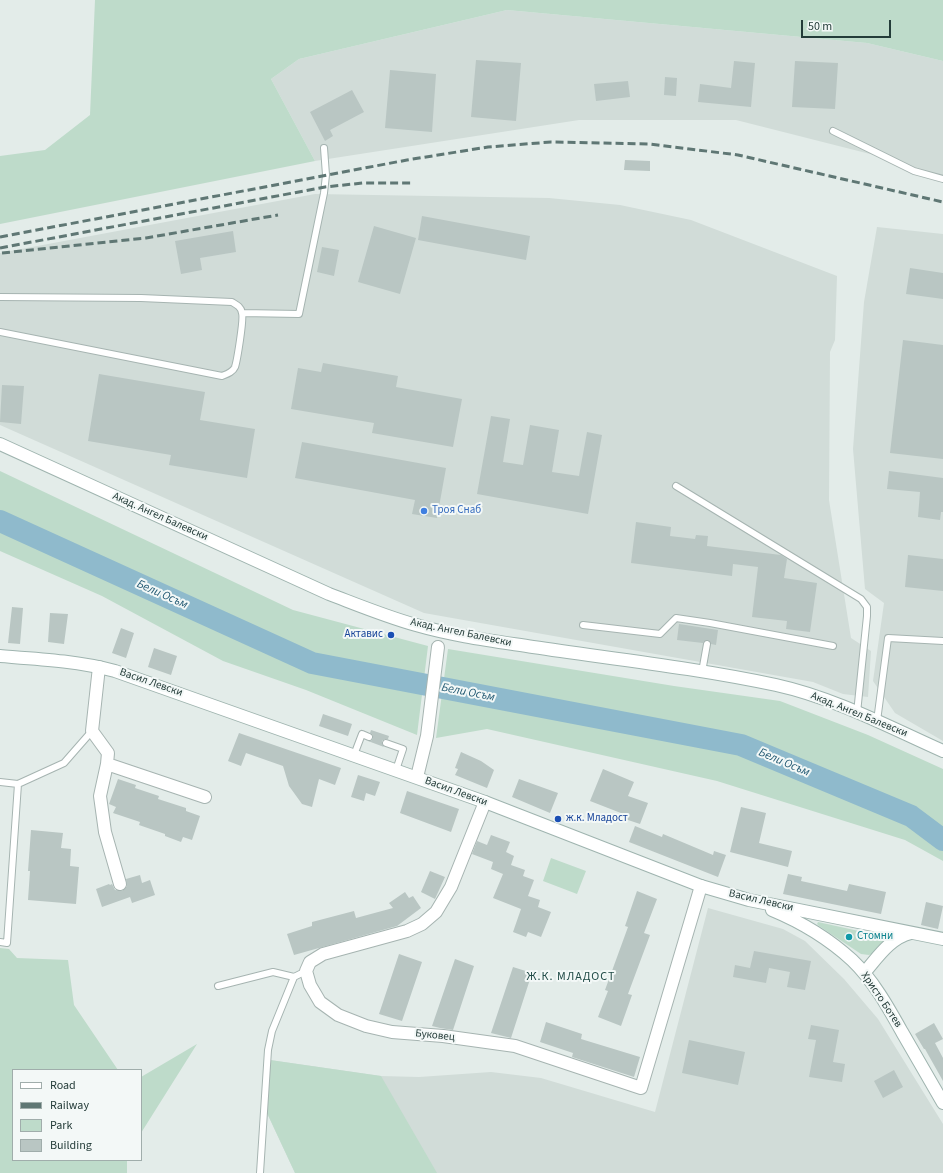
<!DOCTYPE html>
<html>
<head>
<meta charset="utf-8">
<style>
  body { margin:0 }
  #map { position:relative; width:943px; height:1173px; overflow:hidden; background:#e3ece9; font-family:"Source Sans 3",sans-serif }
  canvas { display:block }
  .legend { position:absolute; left:12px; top:1069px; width:130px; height:92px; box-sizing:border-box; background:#f3f8f7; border:1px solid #a0adab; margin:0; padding:5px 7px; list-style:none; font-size:12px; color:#243c39 }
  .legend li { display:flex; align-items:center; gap:8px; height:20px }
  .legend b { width:20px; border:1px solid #a0adab }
  .scale { position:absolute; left:801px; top:20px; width:90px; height:18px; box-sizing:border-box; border:2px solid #243c39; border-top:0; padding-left:5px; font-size:12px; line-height:14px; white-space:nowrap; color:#243c39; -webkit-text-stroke:3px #f3f8f7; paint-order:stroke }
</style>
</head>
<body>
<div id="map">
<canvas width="943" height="1173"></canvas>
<ul class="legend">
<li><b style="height:5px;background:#fff"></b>Road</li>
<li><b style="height:5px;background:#5f7774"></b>Railway</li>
<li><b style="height:11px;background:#bedbca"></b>Park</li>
<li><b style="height:11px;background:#b9c6c3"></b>Building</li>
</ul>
<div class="scale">50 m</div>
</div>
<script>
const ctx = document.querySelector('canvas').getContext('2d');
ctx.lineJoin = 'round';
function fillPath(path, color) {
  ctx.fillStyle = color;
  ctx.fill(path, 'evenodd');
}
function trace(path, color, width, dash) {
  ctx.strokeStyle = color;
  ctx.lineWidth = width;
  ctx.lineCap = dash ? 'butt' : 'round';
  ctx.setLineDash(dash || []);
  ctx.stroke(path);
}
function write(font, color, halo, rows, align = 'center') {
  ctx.font = font + ' "Source Sans 3",sans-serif';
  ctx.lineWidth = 4;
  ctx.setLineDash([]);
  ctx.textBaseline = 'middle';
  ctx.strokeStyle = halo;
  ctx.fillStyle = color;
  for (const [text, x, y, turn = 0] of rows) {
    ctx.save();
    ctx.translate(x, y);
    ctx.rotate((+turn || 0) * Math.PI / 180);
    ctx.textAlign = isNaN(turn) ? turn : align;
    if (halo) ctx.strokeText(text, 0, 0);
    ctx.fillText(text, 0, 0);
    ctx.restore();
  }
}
const built = new Path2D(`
  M 507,10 L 867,43 L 943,61 L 943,177 L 878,156 L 736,120 L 579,120 L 315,161 L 271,79 L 299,59 Z
  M 315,194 L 549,198 L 620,205 L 691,220 L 837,276 L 835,340 L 830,352 L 829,500 L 851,638 L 871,651 L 868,697 L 843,694 L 813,682 L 424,613 L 0,425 L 0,253 Z
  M 877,227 L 943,234 L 943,741 L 895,713 L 873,681 L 884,603 L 865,589 L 853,449 L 864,302 Z
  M 708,908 L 783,929 L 805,941 L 844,979 L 878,1019 L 943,1124 L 943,1173 L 295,1173 L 267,1113 L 270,1060 L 381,1076 L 419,1077 L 491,1072 L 541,1078 L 655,1112 Z`);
const green = new Path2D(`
  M 95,0 L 943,0 L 943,61 L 867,43 L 507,10 L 299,59 L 271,79 L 315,161 L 0,224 L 0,156 L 45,150 L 90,115 Z
  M 0,471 L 293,610 L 428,646 L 417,735 L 306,690 L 223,661 L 102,596 L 0,551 Z
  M 448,649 L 674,686 L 780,701 L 868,735 L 943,769 L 943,861 L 905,840 L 717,781 L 487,729 L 436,738 Z
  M 551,858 L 586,871 L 577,894 L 543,881 Z
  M 818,922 L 877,935 L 886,941 L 874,953 L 869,955 L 861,954 L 819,926 L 817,924 Z
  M 0,948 L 9,949 L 17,958 L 68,960 L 74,1005 L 118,1070 L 13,1070 L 13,1160 L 127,1160 L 127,1173 L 0,1173 Z
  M 197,1044 L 141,1133 L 141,1077 Z
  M 270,1060 L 381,1076 L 437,1173 L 295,1173 L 267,1113 Z`);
const river = new Path2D(`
  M 0,521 L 312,663 L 741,745 L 911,816 L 943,840`);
const building = new Path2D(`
  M 476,60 L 521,63 L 516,121 L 471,117 Z
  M 734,61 L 755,63 L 751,107 L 698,102 L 700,84 L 731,88 Z
  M 795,61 L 838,63 L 835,109 L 792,107 Z
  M 390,70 L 436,74 L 432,132 L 385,128 Z
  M 665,77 L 677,78 L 676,96 L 664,95 Z
  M 628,81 L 630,97 L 596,101 L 594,84 Z
  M 352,90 L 364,112 L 330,130 L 333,136 L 325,141 L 310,112 Z
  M 625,160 L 650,161 L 650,171 L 624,170 Z
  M 422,216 L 530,236 L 526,260 L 418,240 Z
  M 374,226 L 416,238 L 400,294 L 358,282 Z
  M 233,231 L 236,252 L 200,258 L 202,270 L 181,274 L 175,241 Z
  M 322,247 L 339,250 L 334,276 L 317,272 Z
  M 910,268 L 943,273 L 943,299 L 906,294 Z
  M 903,340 L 943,345 L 943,459 L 890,453 Z
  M 323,363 L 398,376 L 396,387 L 462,399 L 453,447 L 372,433 L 374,423 L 291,409 L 298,368 L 321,372 Z
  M 99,374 L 205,392 L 200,420 L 255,429 L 247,478 L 169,465 L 171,455 L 88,441 Z
  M 2,385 L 24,386 L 21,424 L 0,422 Z
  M 491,416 L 510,419 L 503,462 L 523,465 L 530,425 L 559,430 L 552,472 L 579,476 L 587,432 L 602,435 L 588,514 L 477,494 Z
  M 302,442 L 446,468 L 437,518 L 412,514 L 415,500 L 295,478 Z
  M 889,471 L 943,478 L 943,512 L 941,512 L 940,520 L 918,517 L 920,492 L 887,489 Z
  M 636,522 L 671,527 L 670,536 L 695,539 L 696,535 L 708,536 L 707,546 L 781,555 L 787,559 L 784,578 L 817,583 L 810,632 L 786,629 L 787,621 L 752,617 L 758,567 L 733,564 L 732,576 L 631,563 Z
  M 908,555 L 943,559 L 943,591 L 905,587 Z
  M 12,607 L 23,608 L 20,644 L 8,643 Z
  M 50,613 L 68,614 L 64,644 L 48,642 Z
  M 679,624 L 718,630 L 716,645 L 711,644 L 710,641 L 707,640 L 704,641 L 703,643 L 677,640 Z
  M 121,628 L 134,633 L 126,658 L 112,653 Z
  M 154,648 L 177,656 L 171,675 L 148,667 Z
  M 323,714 L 352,724 L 348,736 L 319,726 Z
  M 371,730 L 389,736 L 388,739 L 385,739 L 382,741 L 382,744 L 384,747 L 368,741 L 371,741 L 373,738 L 373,735 L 370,733 Z
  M 239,733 L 341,768 L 335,785 L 319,779 L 312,807 L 302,804 L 289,786 L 283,766 L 246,753 L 241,766 L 228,761 Z
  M 461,752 L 481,761 L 494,770 L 487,788 L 455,775 L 458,769 L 455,768 Z
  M 603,769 L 634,782 L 628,796 L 648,803 L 640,824 L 625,819 L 626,815 L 590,801 Z
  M 358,775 L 380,782 L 375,796 L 366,793 L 364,801 L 351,797 Z
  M 118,779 L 136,785 L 135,788 L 159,796 L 158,799 L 186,808 L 186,811 L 200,816 L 192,840 L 183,837 L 181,842 L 165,836 L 165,834 L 139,825 L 140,822 L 113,813 L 116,807 L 109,804 Z
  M 519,779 L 558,793 L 550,813 L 512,797 Z
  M 407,791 L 459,809 L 451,832 L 400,813 Z
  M 741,807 L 766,813 L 759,843 L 792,851 L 788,867 L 730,852 Z
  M 635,826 L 662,837 L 663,834 L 713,855 L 714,851 L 726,855 L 718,877 L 629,842 Z
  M 31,830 L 63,833 L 61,848 L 71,849 L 70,866 L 79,867 L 76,904 L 28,900 L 30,871 L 28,871 Z
  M 491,835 L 510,842 L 506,852 L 514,856 L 511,865 L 525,870 L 523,876 L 534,880 L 528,896 L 540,900 L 538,907 L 551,912 L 541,937 L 528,932 L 526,937 L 513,932 L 521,909 L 493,898 L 503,874 L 491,869 L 493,862 L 472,854 L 477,841 L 487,845 Z
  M 430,871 L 445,877 L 435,899 L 421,892 Z
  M 788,874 L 802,877 L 801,881 L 847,891 L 849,884 L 886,892 L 881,914 L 783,894 Z
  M 140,875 L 142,883 L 150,880 L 155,895 L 132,903 L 130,897 L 102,907 L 96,889 L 109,884 L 110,885 L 112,884 L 115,890 L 122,891 L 127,886 L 126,879 Z
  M 637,891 L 657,899 L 644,933 L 650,935 L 628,994 L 632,995 L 621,1026 L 598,1017 L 608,991 L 605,990 L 628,927 L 625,926 Z
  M 405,892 L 409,898 L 413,896 L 421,908 L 397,926 L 294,955 L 287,934 L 312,926 L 312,922 L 354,911 L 356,918 L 393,908 L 389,903 Z
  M 926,902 L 943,906 L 938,929 L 921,925 Z
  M 754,951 L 811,961 L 805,990 L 787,987 L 790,972 L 769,968 L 766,983 L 733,977 L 735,965 L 750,968 Z
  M 399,954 L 422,962 L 402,1021 L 379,1014 Z
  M 455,959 L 474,966 L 453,1030 L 440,1028 L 432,1026 Z
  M 513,967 L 532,973 L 511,1038 L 491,1033 Z
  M 546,1022 L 582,1034 L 581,1039 L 640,1057 L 634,1077 L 572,1057 L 573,1053 L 540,1042 Z
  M 934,1023 L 943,1039 L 935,1043 L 943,1058 L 943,1081 L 925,1049 L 924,1049 L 915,1034 Z
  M 811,1025 L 839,1030 L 833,1062 L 845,1064 L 842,1082 L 809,1077 L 816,1040 L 808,1039 Z
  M 689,1040 L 745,1052 L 738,1085 L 682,1073 Z
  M 894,1070 L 903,1087 L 883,1098 L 874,1081 Z`);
const lane = new Path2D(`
  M 833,131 L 914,171 L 943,179
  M 0,297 L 141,298 L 232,302 C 237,305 241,307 242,313 C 244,319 237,361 235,367 C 233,372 227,374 222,376 L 0,332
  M 242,313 L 299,314 L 324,193 L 326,175 L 324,148
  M 676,486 L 861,599 L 867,607 L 867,616 L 857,713
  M 583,625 L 660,634 L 676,618 L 710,623 L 833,646
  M 702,672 L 707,644
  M 877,721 L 888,638 L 943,641
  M 386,743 L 403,749 L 396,770
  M 354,755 L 362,734 L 369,737
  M 0,782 L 18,784 L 64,763 L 92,731
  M 0,942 L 7,943 L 18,784
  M 218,986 L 273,972 L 294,977
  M 260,1173 L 268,1050 L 272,1031 L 294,977 L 306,971`);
const street = new Path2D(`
  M 99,667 L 92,731 L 108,753 L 107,764 L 100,796 L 105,832 L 120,884
  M 107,764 L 205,797
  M 417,777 L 427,736 L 438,647
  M 485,802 L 451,887 L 436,912 L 422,924 L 407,931 L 323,954 L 310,962 L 306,971 L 310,985 L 320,1002 L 338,1015 L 366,1026 L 392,1032 L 443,1036 L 515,1046 L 641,1088 L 701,886`);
const secondary = new Path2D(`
  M 0,444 L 329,594 C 358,605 387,617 416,625 C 454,636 494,641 533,647 C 614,659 696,668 776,685 C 835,698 889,727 943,751
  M 0,656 C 39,659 77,661 115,671 L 485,802 L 701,886 L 749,900 L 943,939
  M 772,910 C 801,922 829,939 852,960 C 873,980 888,1007 902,1032 C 916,1056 929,1079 943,1103
  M 864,973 C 878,957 890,938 911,933`);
const rail = new Path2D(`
  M 0,237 L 407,160 L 488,147 L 551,142 L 650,144 L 738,155 L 943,202
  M 0,248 L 325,187 L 363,183 L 411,183
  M 2,253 L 146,238 L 278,215`);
const markers = [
  [424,511,4,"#3f7fe0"],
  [391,635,4,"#1a4fb4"],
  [558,819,4,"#1a4fb4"],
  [849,937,4,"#0f9aa8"]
];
const shopNames = [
  ["Троя Снаб",432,511]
];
const streetNames = [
  ["Акад. Ангел Балевски",160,517,24],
  ["Акад. Ангел Балевски",461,633,12],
  ["Васил Левски",151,683,19],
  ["Акад. Ангел Балевски",859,715,22],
  ["Васил Левски",456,792,20],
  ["Васил Левски",761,901,13],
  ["Христо Ботев",881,1000,56],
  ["Буковец",435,1036,6]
];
const transitNames = [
  ["Актавис",383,635],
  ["ж.к. Младост",566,819,"left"]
];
const cultureNames = [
  ["Стомни",857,937]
];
const waterNames = [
  ["Бели Осъм",162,595,24],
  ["Бели Осъм",468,693,11],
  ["Бели Осъм",784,763,23]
];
const neighbourhoodNames = [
  ["Ж.К. МЛАДОСТ",571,977]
];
fillPath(built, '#d1dcd8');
fillPath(green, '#bedbca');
trace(river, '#8fbacc', 22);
fillPath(building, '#b9c6c3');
trace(lane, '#a6b4b1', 8);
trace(street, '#a6b4b1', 14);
trace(secondary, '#9fb4af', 14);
trace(lane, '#fff', 6);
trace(street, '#fff', 12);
trace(secondary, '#fff', 12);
trace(rail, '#5f7774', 3, [8, 4]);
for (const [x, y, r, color] of markers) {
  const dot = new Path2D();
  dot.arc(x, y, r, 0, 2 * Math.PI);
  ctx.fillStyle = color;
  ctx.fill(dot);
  trace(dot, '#f3f8f7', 1.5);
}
write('11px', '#366cbe', '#f3f8f7', shopNames, 'left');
write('11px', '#243c39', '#f3f8f7', streetNames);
write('11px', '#164399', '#f3f8f7', transitNames, 'right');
write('11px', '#0d838f', '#f3f8f7', cultureNames, 'left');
write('italic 12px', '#235a73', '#f3f8f7', waterNames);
ctx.letterSpacing = '1px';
write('12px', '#224c48', '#f3f8f7', neighbourhoodNames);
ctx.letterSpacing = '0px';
</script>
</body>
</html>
